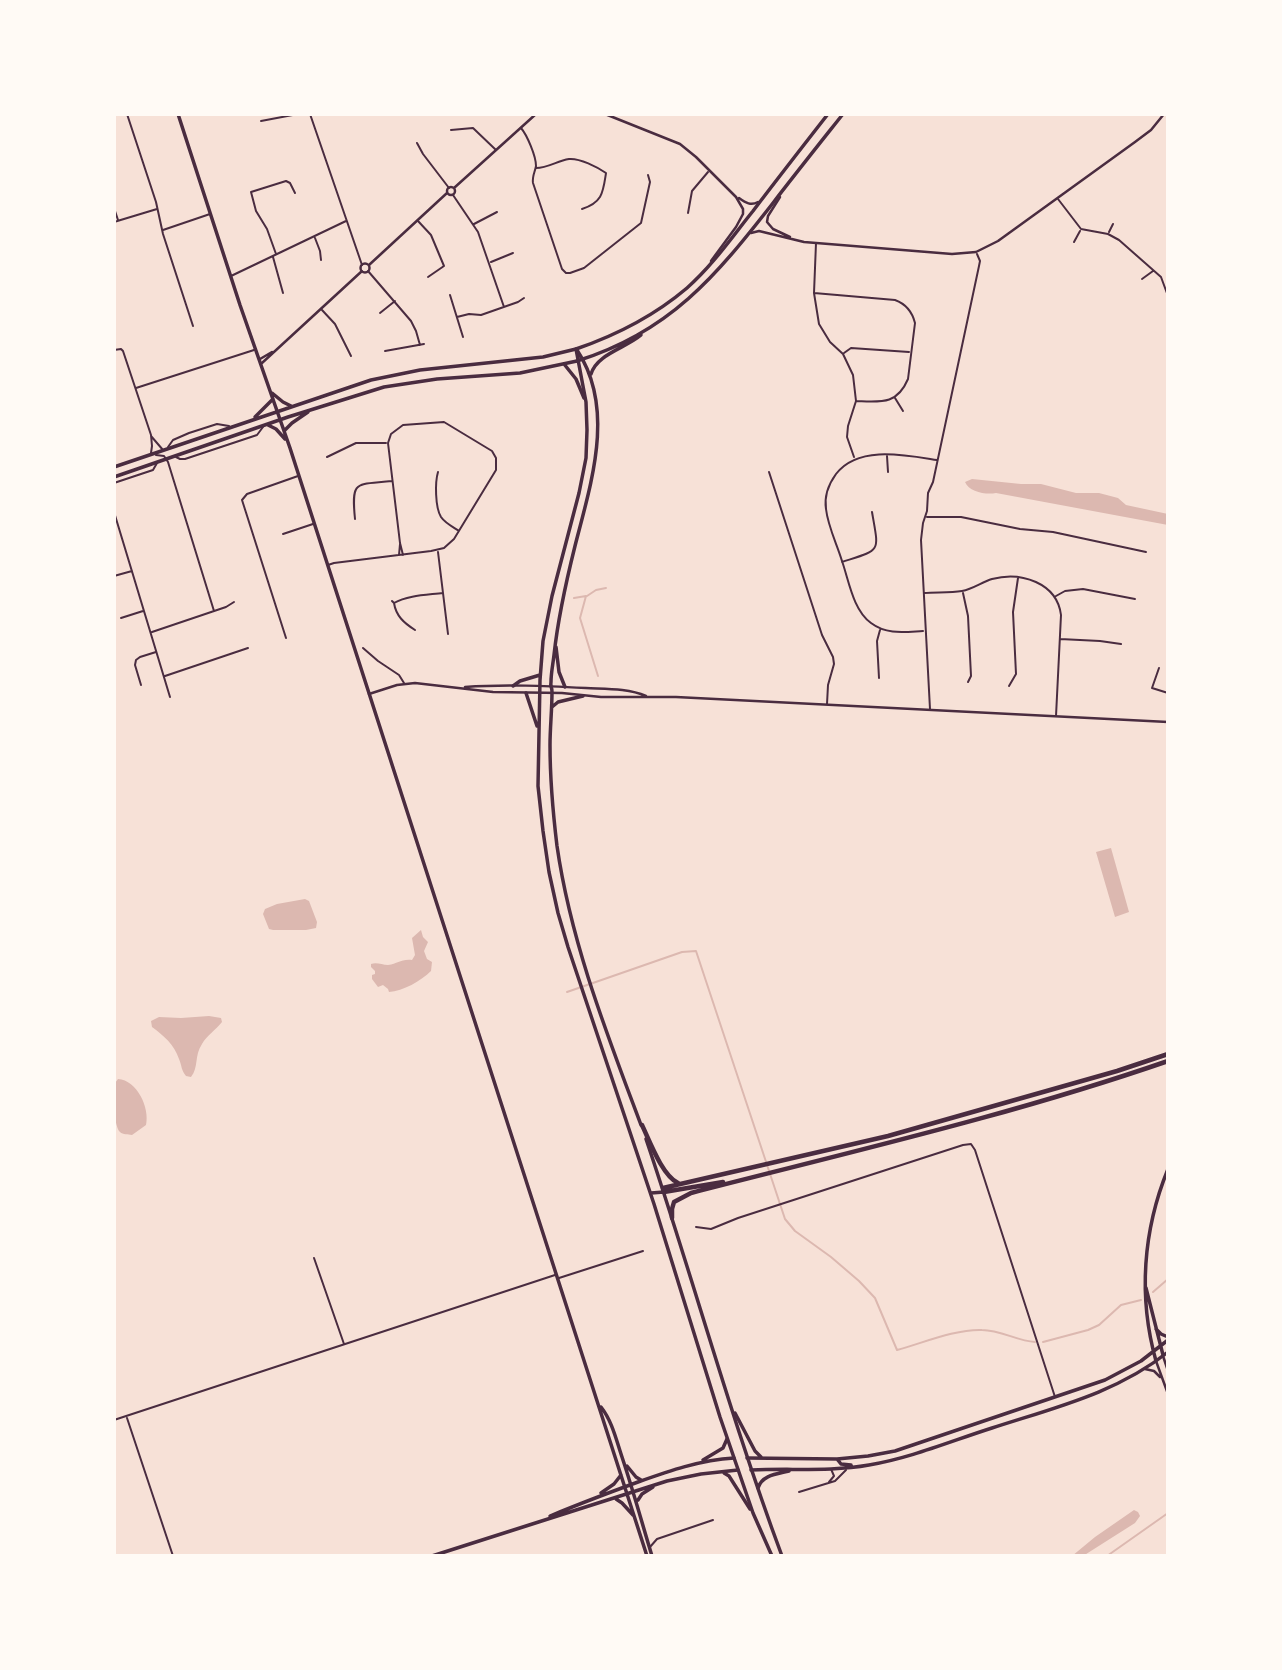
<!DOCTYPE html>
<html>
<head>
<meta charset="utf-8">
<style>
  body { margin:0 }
  #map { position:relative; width:1282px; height:1670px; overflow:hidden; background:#f7e1d7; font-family:Arial,sans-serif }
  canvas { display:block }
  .frame { position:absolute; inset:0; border:116px solid #fffaf5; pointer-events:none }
</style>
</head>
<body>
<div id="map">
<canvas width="1282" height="1670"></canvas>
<div class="frame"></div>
</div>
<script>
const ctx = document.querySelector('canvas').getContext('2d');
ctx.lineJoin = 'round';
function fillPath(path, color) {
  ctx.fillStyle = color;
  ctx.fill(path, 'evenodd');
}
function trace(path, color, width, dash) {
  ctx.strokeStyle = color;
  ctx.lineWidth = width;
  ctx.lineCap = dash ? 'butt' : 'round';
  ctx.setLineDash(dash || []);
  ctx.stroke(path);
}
const water = new Path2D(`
  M 972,479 L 1021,484 L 1041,484 L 1076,493 L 1099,493 L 1118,498 L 1126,505 L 1168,514 L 1168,525 L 996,493 C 986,495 969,492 965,482 Z
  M 1111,848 L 1129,912 L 1115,917 L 1096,852 Z
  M 305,899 L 309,901 L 317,922 L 316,928 L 306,930 L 273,930 L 269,929 L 263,914 L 265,909 L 277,904 Z
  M 421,930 L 423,937 L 428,942 L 424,951 L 427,959 L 432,962 L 431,971 C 421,981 403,991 389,992 L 388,989 L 383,985 L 378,987 L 372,979 L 372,975 L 375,974 L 375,971 L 371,967 L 371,964 C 377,962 382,965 388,965 C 398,964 400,959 412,960 L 415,955 L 412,938 Z
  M 209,1016 L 221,1018 L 222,1022 C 216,1030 207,1035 202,1044 C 194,1056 199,1067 191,1077 L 186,1076 C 181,1070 182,1066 179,1059 C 174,1044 164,1036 152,1027 L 151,1021 L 159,1017 L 181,1018 Z
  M 118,1079 C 137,1080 150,1108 146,1125 L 132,1135 C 128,1134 123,1135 120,1132 C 114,1127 112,1091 115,1084 C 115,1082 117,1081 118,1079 Z
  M 1134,1510 L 1138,1512 L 1140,1516 L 1135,1523 L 1083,1556 L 1072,1556 L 1095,1537 Z`);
const stream = new Path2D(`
  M 587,596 L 596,590 L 606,588
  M 574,598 L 586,596 L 580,618 L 598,676
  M 567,992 L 682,952 L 696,951 L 785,1219 L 795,1231 L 831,1257 L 859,1281 L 875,1298 L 897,1350 C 923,1343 955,1329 982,1330 C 1001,1330 1017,1341 1035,1342
  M 1153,1292 L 1168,1279
  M 1043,1342 L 1088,1330 L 1099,1325 L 1121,1305 L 1141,1300
  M 1107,1556 L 1168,1513`);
const minor = new Path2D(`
  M 127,114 L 156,202 L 163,234 L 193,326
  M 310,114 L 362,265
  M 261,121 L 298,114
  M 521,128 C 527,135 536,156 536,166 C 535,172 532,176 533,183 L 562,269 L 566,273 L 570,273 L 584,268 L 641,223 L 650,182 L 648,175
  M 451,130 L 473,128 L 496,150
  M 417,143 L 423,154 L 449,188
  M 536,168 C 548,168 557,161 569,159 C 580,158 597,167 606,173 C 603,192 603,202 582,209
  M 453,195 L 478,232 L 504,307
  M 1058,199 L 1081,229 L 1108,234 L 1119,240 L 1161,277 L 1168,296
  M 114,208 L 118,220
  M 688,213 L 692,191 L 708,172
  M 418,221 L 431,235 L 444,266 L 428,277
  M 114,222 L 157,209
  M 474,224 L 497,212
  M 163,230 L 210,214
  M 1109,232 L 1113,224
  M 315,238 L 320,251 L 321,260
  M 1074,242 L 1080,231
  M 816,243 L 814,293 L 819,324 L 830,342 L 843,354 L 853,375 L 856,401 L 848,426 L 847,437 L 854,457
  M 276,254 L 267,229 L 256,211 L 251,192 L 286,181 L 290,183 L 295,193
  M 273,257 L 283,293
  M 491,262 L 513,253
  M 368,271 L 411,321 L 416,331 L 420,345
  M 231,276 L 346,221
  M 1142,279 L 1153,271
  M 814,293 L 895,300 C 906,304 912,311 915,323 L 908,379 C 897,405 881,402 856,401
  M 450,295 L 463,337
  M 322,310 L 335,324 L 351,356
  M 380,313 L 395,301
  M 457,317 L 469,314 L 481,315 L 518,302 L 524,298
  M 114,350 L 121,349 L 123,351 L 151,435 L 152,446 L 151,453
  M 385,351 L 424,344
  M 844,353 L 851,348 L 909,352
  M 136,388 L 254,350
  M 895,398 L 903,411
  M 151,436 L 163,450
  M 168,447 L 173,440 L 189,433 L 217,424 L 229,426
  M 156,455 L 164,456 L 168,462 L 214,611
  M 887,456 L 888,472
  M 176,457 L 180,459 L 185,459 L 257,435 L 263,427
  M 327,457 L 356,443 L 386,443
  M 438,472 C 435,482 435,507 441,517 C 445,523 453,527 459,531
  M 769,472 L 822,635 L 833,657 L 834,664 L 828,685 L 827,704
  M 114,483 L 153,470 L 157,463
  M 114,512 L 170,697
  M 927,517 L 961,517 L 1020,529 L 1053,532 L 1146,552
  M 355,519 C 351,479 356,485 392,481
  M 283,534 L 313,524
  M 438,552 L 448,634
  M 399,555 L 400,544
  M 842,562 C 882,549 879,553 872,512
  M 328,565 L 334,563 L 431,551 L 444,548 L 454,539 L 496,470 L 496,458 L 492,451 L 444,422 L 403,425 L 391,434 L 388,443 L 400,543 L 403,555
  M 114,576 L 132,571
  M 924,593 C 936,592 950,593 962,591 C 973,589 982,582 992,579 C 1021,571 1057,583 1061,615 L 1056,716
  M 963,593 L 968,616 L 971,676 L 968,682
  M 1056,596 L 1065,591 L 1083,589 L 1135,599
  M 392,601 L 394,603 C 396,616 404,623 415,630
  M 394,603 C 408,595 427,595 443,593
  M 121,618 L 143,611
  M 923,631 C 904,632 887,635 871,623 C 853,610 849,581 842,561 C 837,544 828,527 826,509 C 824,496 828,485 836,474 C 858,445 905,455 937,460
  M 152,632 L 226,607 L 234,602
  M 286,638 L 242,500 L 247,494 L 298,476
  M 1060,639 L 1100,641 L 1121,644
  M 363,648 L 378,661 L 399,675 L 404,683
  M 1159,668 L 1152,688 L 1168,693
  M 165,676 L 248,648
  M 879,678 L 877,641 L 880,630
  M 141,685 L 135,665 L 136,660 L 140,657 L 156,652
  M 1009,686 L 1016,674 L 1013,612 L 1018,578
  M 930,709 L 921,540 L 923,523 L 927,511 L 928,493 L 933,482 L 979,266 L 980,261 L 977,254
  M 696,1227 L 711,1229 L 738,1218 L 963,1145 L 971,1144 L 975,1150 L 1055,1397
  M 314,1258 L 344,1344
  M 559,1278 L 643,1251
  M 127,1418 L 173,1556
  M 114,1420 L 555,1275
  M 829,1482 L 834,1476 L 831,1469
  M 799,1492 L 835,1481 L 846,1470
  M 650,1547 L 657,1539 L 713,1520`);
const secondary = new Path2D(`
  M 605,114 L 680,144 L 696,157 L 736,197 L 743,209 L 743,214 L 736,227 L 711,261
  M447 191a4 4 0 1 1 8 0a4 4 0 1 1-8 0Z
  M 454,188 L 536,114
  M 780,197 L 768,216 L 767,222 L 773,229 L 790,237
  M 739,198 C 746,203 751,206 758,202
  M 751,233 L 759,231 L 804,242 L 952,254 L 976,252 L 998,241 L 1135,142 L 1151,130 L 1164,114
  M360.5 268a4.5 4.5 0 1 1 9 0a4.5 4.5 0 1 1-9 0Z
  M 369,265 L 447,193
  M 260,359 L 272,352
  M 262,363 L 362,271
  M 465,687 C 505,684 546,686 586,688 C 605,689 628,688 646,696
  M 369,694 L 397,685 L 415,683 L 493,692 L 562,693 L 601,697 L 676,697 L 1168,722
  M 1163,1356 L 1168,1371
  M 1156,1361 L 1168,1394
  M 1145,1369 L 1154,1371 L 1160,1377`);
const primary = new Path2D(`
  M 178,114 L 240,305 L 290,448 L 647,1556
  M 564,364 L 576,379 L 584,398
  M 272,393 L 283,402 L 291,406
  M 255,417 L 273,399
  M 268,425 L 276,429 L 285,439
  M 284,431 L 292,423 L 308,412
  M 114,467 L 371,380 L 420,370 L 543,357 L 576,349
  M 114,477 L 288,417 L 384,387 L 437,379 L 520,373 L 577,361
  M 1146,1288 L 1163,1355
  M 1156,1329 L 1161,1334 L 1168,1337
  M 1156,1361 C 1138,1297 1143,1230 1168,1169
  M 601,1407 C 612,1421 616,1439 622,1457 C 633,1490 642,1523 652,1556
  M 735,1413 L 755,1451 L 761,1457
  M 747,1458 L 837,1459 L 868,1456 L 895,1451 L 1105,1380 L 1141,1361 L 1168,1340
  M 837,1459 L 841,1464 L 851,1465
  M 703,1460 L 723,1448 L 727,1439
  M 627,1466 L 636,1477 L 641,1480
  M 751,1470 C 790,1468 830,1472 869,1465 C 911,1458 951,1441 992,1428 C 1053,1408 1117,1393 1168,1352
  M 724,1473 L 729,1476 L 750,1509
  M 758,1488 C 762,1475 777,1474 789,1471
  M 601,1493 L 614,1484 L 621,1475
  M 616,1499 L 622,1503 L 633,1515
  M 638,1500 L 642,1494 L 653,1487
  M 550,1516 C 579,1504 608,1493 638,1482 C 669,1471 700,1460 734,1458
  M 432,1556 L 667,1481 L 701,1474 L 738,1470`);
const trunk = new Path2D(`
  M 577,350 C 616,409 591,483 575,546 C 566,582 558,618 554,655 C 553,664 551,673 551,682 C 550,687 552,686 552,692 C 552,710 550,728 550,745 C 550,779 553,813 557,846 C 571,943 607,1034 641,1125
  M 577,361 C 670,332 716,276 773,203 C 796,173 820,143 843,114
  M 591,374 C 597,354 626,348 641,335
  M 556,647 L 559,672 L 565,687
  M 513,686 L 520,681 L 540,675
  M 526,693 L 537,726
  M 552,707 L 558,702 L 583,696
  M 646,1139 C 693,1278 731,1419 782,1556
  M 651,1193 L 664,1192
  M 772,1556 L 753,1513 L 720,1417 L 654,1204 L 568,947 L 558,913 L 549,872 L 543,831 L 538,786 L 540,680 L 543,641 L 552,596 L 579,493 L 586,458 L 587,430 L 586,402 L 576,349 C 617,335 654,316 687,288 C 713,265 732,237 753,211 C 778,178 803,146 828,114`);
const motorway = new Path2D(`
  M 642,1125 C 650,1142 662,1175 678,1183
  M 663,1188 L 888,1136 L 1117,1071 L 1168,1054
  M 664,1192 L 723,1182
  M 672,1218 L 672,1209 L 674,1202 L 691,1193 C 850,1152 1012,1115 1168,1061`);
fillPath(water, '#dcb8b0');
trace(stream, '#dcb8b0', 2);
trace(minor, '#4a2c40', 2);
trace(secondary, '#4a2c40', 2.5);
trace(primary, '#4a2c40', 3.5);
trace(trunk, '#4a2c40', 3.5);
trace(motorway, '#4a2c40', 4.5);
</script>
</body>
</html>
